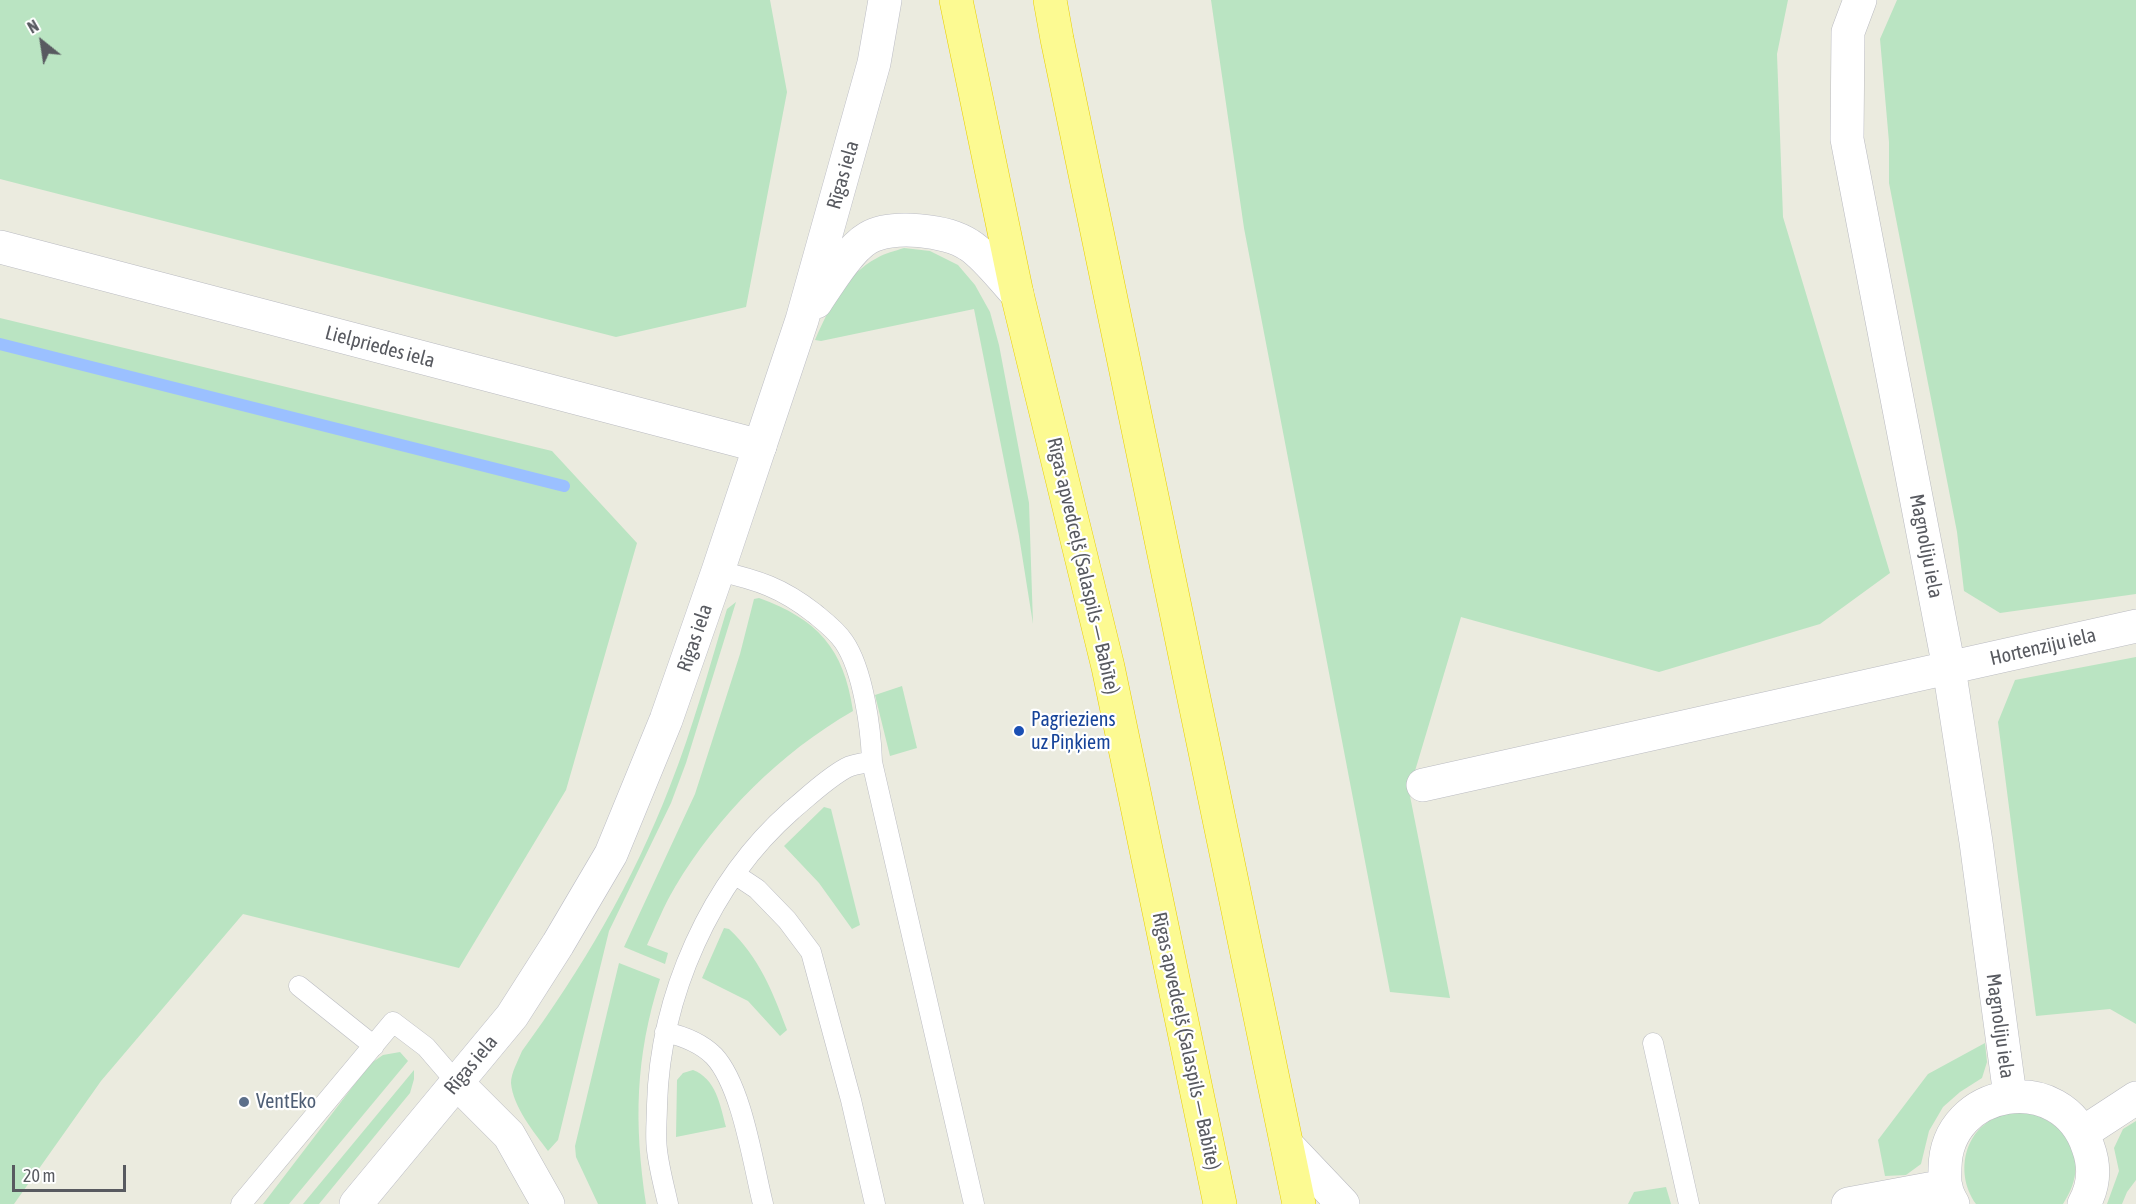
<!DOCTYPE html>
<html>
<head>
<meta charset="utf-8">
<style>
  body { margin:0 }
  #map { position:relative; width:2136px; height:1204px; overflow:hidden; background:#ebebdf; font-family:"Asap Condensed",sans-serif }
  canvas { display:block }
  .north { position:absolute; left:12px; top:12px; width:60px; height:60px; -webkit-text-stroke:4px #fff; paint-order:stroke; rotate:330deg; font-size:16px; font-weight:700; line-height:24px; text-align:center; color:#585a60 }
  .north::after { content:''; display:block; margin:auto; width:21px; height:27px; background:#585a60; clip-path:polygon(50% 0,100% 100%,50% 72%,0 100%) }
  .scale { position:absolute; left:12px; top:1165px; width:114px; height:27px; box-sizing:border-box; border:3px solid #585a60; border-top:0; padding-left:8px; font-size:18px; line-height:21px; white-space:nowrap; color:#585a60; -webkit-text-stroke:4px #fff; paint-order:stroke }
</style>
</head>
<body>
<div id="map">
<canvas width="2136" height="1204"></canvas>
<div class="north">N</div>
<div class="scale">20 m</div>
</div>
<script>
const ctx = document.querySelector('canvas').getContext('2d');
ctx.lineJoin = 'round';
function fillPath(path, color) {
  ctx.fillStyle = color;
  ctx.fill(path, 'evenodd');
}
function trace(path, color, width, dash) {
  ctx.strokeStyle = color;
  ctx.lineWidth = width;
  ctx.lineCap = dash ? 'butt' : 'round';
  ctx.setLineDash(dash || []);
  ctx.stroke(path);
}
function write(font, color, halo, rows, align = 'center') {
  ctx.font = font + ' "Asap Condensed",sans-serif';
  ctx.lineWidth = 4.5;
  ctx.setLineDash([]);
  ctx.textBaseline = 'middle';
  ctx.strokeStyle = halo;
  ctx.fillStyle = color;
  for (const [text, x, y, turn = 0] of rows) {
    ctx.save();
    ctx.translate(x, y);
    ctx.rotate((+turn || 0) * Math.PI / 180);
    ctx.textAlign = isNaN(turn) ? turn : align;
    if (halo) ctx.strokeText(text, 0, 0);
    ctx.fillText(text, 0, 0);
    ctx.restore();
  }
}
const green = new Path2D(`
  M 0,0 L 770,0 L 787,92 L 746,307 L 616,337 L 0,179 Z
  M 1211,0 L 1788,0 L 1777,54 L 1783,217 L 1890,573 L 1820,624 L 1659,672 L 1461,617 L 1409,791 L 1450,998 L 1390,992 L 1244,228 Z
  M 1897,0 L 2136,0 L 2136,594 L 2000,613 L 1964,591 L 1957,532 L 1889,183 L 1889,142 L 1880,39 Z
  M 904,248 L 930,251 L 958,265 L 975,285 L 990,312 L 999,345 L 1029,503 L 1033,624 L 1019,536 L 974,309 L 821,341 L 815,340 C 829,308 845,275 877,258 C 885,253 895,251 904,248 Z
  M 0,318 L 552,451 L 637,543 L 566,790 L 459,968 L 243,914 L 101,1081 L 14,1204 L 0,1204 Z
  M 759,598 C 817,619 844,648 853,711 C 780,753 718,815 675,887 C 664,905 656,926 647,945 L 668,953 L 665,964 L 624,947 L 695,794 L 740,654 L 754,599 Z
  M 736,602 L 686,763 L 671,803 L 609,931 L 558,1140 L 548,1151 C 534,1132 513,1107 511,1083 C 511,1073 518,1061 522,1051 C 582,969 633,882 670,786 C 693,728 709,668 727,609 Z
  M 2136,657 L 2136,1024 L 2110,1009 L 2036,1016 L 1998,722 L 2015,680 Z
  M 902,686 L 917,748 L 890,756 L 875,695 Z
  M 824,807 L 831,809 L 860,925 L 852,929 L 819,883 L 784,846 Z
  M 724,928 L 729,929 C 759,957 773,992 787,1030 L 780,1036 L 748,1001 L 702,978 Z
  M 619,963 L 660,979 C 635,1058 634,1123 646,1204 L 598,1204 L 576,1157 L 575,1146 Z
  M 1985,1043 L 1987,1062 L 1982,1078 L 1960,1092 L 1943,1107 L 1929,1131 L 1921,1164 L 1906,1175 L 1885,1176 L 1878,1140 L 1928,1074 Z
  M 400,1052 L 408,1061 L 289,1204 L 263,1204 L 370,1064 L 383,1055 Z
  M 414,1070 L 414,1079 L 410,1093 L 319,1204 L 303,1204 Z
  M 693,1070 C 716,1079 720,1104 726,1127 L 676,1137 L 677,1080 L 683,1073 Z
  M 2025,1112 C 2071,1123 2091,1163 2063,1204 L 1976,1204 C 1953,1172 1965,1124 2006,1114 C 2012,1112 2019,1113 2025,1112 Z
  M 2136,1121 L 2136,1180 L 2127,1192 L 2122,1204 L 2107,1204 L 2119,1171 L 2114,1148 L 2123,1129 Z
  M 1666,1187 L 1671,1204 L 1628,1204 L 1634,1192 Z`);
const stream = new Path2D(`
  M 0,344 L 564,486`);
const service = new Path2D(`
  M 718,571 C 758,580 782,588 814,613 C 825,622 836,630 844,642 C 863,670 871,728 872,762 L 974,1204
  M 736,875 L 757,889 L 787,920 L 811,952 L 851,1100 L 875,1204
  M 299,986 L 374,1046
  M 665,1032 C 683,1036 701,1043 714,1056 C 742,1086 753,1164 763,1204
  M 1653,1043 L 1689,1204
  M 241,1204 L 393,1022 L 426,1047 L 457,1083
  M 668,1204 C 664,1186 659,1168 657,1150 C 655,1135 657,1120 657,1105 C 660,996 710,882 792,810 C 809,796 826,779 846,768 C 853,764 864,763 872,762`);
const minor = new Path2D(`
  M 1860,0 L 1848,32 L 1847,139 L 1949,668 L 1976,842 L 2010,1096
  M 0,247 L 760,446
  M 1423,785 L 2136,626
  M 457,1083 L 509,1135 L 548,1204
  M 2084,1132 L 2136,1098
  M 1287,1145 L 1343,1204
  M 1848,1204 L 1945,1186
  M 1953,1204 C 1950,1199 1947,1193 1946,1187 C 1944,1181 1945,1174 1945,1168 C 1946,1087 2062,1068 2088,1147 C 2095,1166 2094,1186 2084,1204`);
const secondary = new Path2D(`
  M 816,302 C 828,284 849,249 868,238 C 891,224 947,230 969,245 C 985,255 1004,280 1017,294
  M 356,1204 L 512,1016 L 558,944 L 611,854 L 666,720 L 718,571 L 802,320 L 874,63 L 885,0`);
const trunk = new Path2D(`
  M 956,0 L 1017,294 L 1108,667 L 1220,1204
  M 1050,0 L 1057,39 L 1299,1204`);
const markers = [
  [1019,731,6,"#1a4fb4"],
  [244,1102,6,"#5c6f8a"]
];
const streetNames = [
  ["Rīgas iela",843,175,-74],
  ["Lielpriedes iela",380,347,15],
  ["Magnoliju iela",1926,546,79],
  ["Rīgas apvedceļš (Salaspils — Babīte)",1083,566,77],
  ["Rīgas iela",695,638,-71],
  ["Hortenziju iela",2043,647,-13],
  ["Magnoliju iela",2000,1026,82],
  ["Rīgas apvedceļš (Salaspils — Babīte)",1186,1041,78],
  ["Rīgas iela",471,1065,-50]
];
const transitNames = [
  ["Pagrieziens",1031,720],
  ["uz Piņķiem",1031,743]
];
const serviceNames = [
  ["VentEko",256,1102]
];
fillPath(green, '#bae4c2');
trace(stream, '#9bc0ff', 12);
trace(service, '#babbc1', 21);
trace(minor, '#babbc1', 34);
trace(secondary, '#bcbdc5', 34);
trace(trunk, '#e9ce01', 34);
trace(service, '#fff', 20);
trace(minor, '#fff', 33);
trace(secondary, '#fff', 33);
trace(trunk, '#fcfa92', 33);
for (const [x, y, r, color] of markers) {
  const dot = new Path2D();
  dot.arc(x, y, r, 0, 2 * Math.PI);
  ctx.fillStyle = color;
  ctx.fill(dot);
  trace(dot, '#fff', 2);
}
write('20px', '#585a60', '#fff', streetNames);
write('20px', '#164399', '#fff', transitNames, 'left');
write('20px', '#4e5e75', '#fff', serviceNames, 'left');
</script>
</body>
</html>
